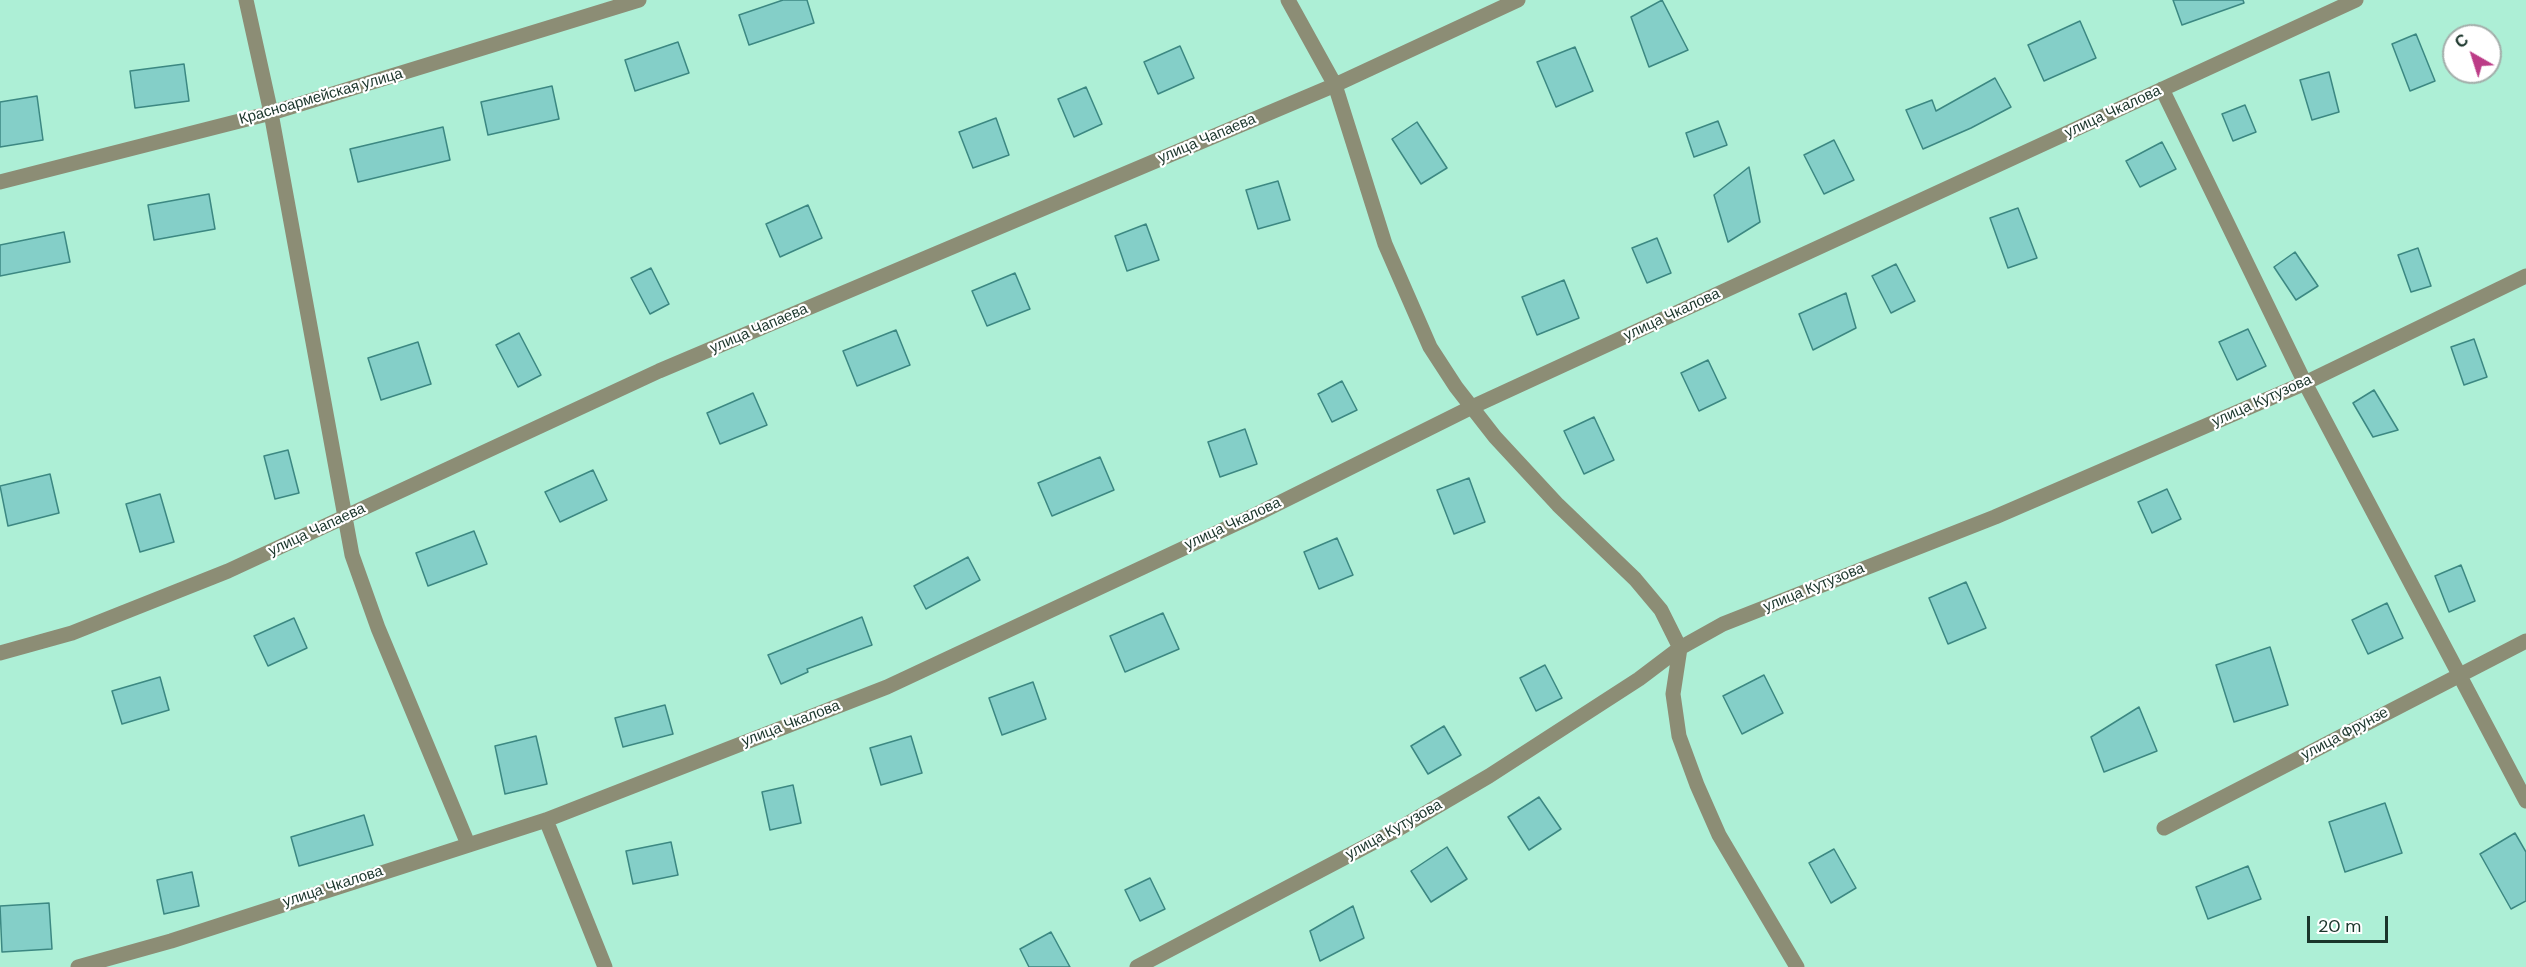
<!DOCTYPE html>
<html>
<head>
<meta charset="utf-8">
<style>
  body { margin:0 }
  #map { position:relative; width:2526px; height:967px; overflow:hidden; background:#adefd6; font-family:"DM Sans",sans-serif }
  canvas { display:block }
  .north { position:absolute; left:2442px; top:24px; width:60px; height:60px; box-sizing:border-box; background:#fff; border:2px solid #a3aeaa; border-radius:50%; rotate:321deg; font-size:16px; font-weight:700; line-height:24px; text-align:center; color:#1a352b }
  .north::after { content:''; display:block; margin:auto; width:21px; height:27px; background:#bc3c87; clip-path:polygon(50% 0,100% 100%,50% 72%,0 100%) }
  .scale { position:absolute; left:2307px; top:916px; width:81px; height:27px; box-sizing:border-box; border:3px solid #1a352b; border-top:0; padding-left:8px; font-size:18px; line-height:21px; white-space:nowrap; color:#1a352b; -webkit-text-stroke:4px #fff; paint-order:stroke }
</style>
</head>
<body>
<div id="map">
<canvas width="2526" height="967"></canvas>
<div class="north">С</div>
<div class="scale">20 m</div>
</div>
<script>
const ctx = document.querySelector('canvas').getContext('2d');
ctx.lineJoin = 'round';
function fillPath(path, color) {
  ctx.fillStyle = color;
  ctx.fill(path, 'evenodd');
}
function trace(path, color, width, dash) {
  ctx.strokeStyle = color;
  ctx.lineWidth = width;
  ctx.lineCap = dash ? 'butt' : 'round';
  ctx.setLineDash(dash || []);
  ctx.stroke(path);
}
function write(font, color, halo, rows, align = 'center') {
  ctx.font = font + ' "DM Sans",sans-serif';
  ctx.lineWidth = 4.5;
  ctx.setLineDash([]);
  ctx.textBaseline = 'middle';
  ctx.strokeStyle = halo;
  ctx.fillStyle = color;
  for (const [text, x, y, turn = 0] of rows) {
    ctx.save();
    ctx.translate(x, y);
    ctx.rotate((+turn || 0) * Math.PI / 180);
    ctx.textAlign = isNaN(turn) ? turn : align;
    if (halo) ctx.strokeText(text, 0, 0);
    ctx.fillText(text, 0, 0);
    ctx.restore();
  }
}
const building = new Path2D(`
  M 783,0 L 807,0 L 814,23 L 749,45 L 739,15 Z
  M 1662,0 L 1688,50 L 1649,67 L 1631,17 Z
  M 2173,0 L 2243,0 L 2244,3 L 2182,25 Z
  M 2080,21 L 2096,58 L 2044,81 L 2028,45 Z
  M 2416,34 L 2435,81 L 2410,91 L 2392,44 Z
  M 678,42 L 689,73 L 635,91 L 625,60 Z
  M 1180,46 L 1194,78 L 1158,94 L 1144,62 Z
  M 1575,47 L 1593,91 L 1556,107 L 1537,62 Z
  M 184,64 L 189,101 L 135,108 L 130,71 Z
  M 2329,72 L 2339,112 L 2312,120 L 2300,80 Z
  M 1995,78 L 2011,107 L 1971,128 L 1923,149 L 1906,110 L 1932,100 L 1936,111 Z
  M 552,86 L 559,119 L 488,135 L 481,102 Z
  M 1086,87 L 1102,124 L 1074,137 L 1058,99 Z
  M 37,96 L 43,140 L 0,147 L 0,102 Z
  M 2245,105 L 2256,132 L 2233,141 L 2222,114 Z
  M 996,118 L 1009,155 L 973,168 L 959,132 Z
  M 1718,121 L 1727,145 L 1694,157 L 1686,133 Z
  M 1417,122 L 1447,168 L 1421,184 L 1392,139 Z
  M 443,127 L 450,160 L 358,182 L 350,149 Z
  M 1834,140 L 1854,180 L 1824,194 L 1804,155 Z
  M 2162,142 L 2176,169 L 2140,187 L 2126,161 Z
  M 1749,167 L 1760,222 L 1728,242 L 1714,195 Z
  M 1278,181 L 1290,220 L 1258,229 L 1246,190 Z
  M 209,194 L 215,229 L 154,240 L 148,205 Z
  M 808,205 L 822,238 L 780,257 L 766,224 Z
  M 2018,208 L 2037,258 L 2008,268 L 1990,218 Z
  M 1146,224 L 1159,260 L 1127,271 L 1115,236 Z
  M 64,232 L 70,262 L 0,276 L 0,245 Z
  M 1657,238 L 1671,273 L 1647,283 L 1632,248 Z
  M 2418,248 L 2431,286 L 2411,292 L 2398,255 Z
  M 2295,252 L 2318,286 L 2296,300 L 2274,267 Z
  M 1896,264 L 1915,301 L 1891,313 L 1872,276 Z
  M 651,268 L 669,304 L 650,314 L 631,278 Z
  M 1015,273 L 1030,309 L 987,326 L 972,291 Z
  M 1564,280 L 1579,318 L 1537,335 L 1522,297 Z
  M 1846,293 L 1856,328 L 1813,350 L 1799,314 Z
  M 2248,329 L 2266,366 L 2237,380 L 2219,342 Z
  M 896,330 L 910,365 L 857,386 L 843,351 Z
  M 519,333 L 541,375 L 518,387 L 496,345 Z
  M 2474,339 L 2487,377 L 2464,385 L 2451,347 Z
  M 418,342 L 431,384 L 381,400 L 368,358 Z
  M 1708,360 L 1726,398 L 1699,411 L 1681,373 Z
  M 1342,381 L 1357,410 L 1332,422 L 1318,394 Z
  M 2374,390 L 2398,430 L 2373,437 L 2353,403 Z
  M 753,393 L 767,425 L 720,444 L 707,413 Z
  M 1594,417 L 1614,460 L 1584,474 L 1564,431 Z
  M 1245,429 L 1257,464 L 1220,477 L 1208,442 Z
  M 288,450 L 299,493 L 275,499 L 264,456 Z
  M 1100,457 L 1114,490 L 1052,516 L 1038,483 Z
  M 593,470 L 607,500 L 560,522 L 545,492 Z
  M 50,474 L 59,513 L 8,526 L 0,486 Z
  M 1469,478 L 1485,522 L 1454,534 L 1437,490 Z
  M 2167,489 L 2181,519 L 2152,533 L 2138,502 Z
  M 160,494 L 174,542 L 140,552 L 126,504 Z
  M 474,531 L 487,564 L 428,586 L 416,553 Z
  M 1337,538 L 1353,575 L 1319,589 L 1304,552 Z
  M 968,557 L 980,580 L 926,609 L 914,586 Z
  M 2461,565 L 2475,601 L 2449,612 L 2435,576 Z
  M 1966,582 L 1986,628 L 1948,644 L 1929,598 Z
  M 2387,603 L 2403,638 L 2368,654 L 2352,620 Z
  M 1163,613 L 1179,649 L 1125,672 L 1110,636 Z
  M 862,617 L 872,645 L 807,669 L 808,672 L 781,684 L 768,655 Z
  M 294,618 L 307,648 L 268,666 L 254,636 Z
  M 2270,647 L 2288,705 L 2234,722 L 2216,665 Z
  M 1545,665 L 1562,698 L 1536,711 L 1520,678 Z
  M 1764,675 L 1783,713 L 1742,734 L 1723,696 Z
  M 160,677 L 169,710 L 122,724 L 112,691 Z
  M 1033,682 L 1046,719 L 1002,735 L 989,698 Z
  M 665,705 L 673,734 L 623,747 L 615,718 Z
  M 2139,707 L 2157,751 L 2104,772 L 2091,737 Z
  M 1444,726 L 1461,755 L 1428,774 L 1411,746 Z
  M 536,736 L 547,784 L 505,794 L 495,746 Z
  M 911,736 L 922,773 L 881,785 L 870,748 Z
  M 793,785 L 801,823 L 770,830 L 762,792 Z
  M 1539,797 L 1561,829 L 1529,850 L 1508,817 Z
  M 2385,803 L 2402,853 L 2345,872 L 2329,822 Z
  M 364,815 L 373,845 L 299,866 L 291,837 Z
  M 2515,833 L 2526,852 L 2526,901 L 2511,909 L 2480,854 Z
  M 671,842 L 678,875 L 633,884 L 626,851 Z
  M 1447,847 L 1467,879 L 1431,902 L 1411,871 Z
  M 1834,849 L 1856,888 L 1831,903 L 1809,863 Z
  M 2248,866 L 2261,899 L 2208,919 L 2196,887 Z
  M 192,872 L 199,906 L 164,914 L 157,880 Z
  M 1150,878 L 1165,909 L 1140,921 L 1125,890 Z
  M 49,903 L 52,949 L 2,952 L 0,906 Z
  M 1353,906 L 1364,938 L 1320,961 L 1310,931 Z
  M 1051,932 L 1070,967 L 1029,967 L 1020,949 Z`);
const minor = new Path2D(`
  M 246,0 L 271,113 L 352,555 L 378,628 L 468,844
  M 1288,0 L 1335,85 L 1385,244 L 1430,347 L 1456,387 L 1495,437 L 1558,505 L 1635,579 L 1661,610 L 1680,648 L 1673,694 L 1679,736 L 1697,785 L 1719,835 L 1797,967
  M 2162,89 L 2305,383 L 2526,801
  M 0,182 L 271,113 L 639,0
  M 0,653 L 72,633 L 228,571 L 659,371 L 1335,85 L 1518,0
  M 546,820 L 605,967
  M 2164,828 L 2526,641
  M 78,967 L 171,941 L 546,820 L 887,687 L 1259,513 L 1472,407 L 2356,0
  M 1137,967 L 1395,831 L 1489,776 L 1639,679 L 1680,648 L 1723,624 L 1995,517 L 2305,383 L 2526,276`);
const streetNames = [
  ["Красноармейская улица",321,97,-16],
  ["улица Чкалова",2113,112,-25],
  ["улица Чапаева",1207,139,-23],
  ["улица Чкалова",1672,315,-25],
  ["улица Чапаева",759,329,-23],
  ["улица Кутузова",2262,401,-24],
  ["улица Чкалова",1233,524,-25],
  ["улица Чапаева",317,530,-25],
  ["улица Кутузова",1814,588,-22],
  ["улица Чкалова",791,724,-21],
  ["улица Фрунзе",2345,734,-28],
  ["улица Кутузова",1394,830,-29],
  ["улица Чкалова",333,887,-18]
];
fillPath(building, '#84cfc8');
trace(building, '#3c8882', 1.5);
trace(minor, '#8c8d75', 15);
write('15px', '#1a352b', '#fff', streetNames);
</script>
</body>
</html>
